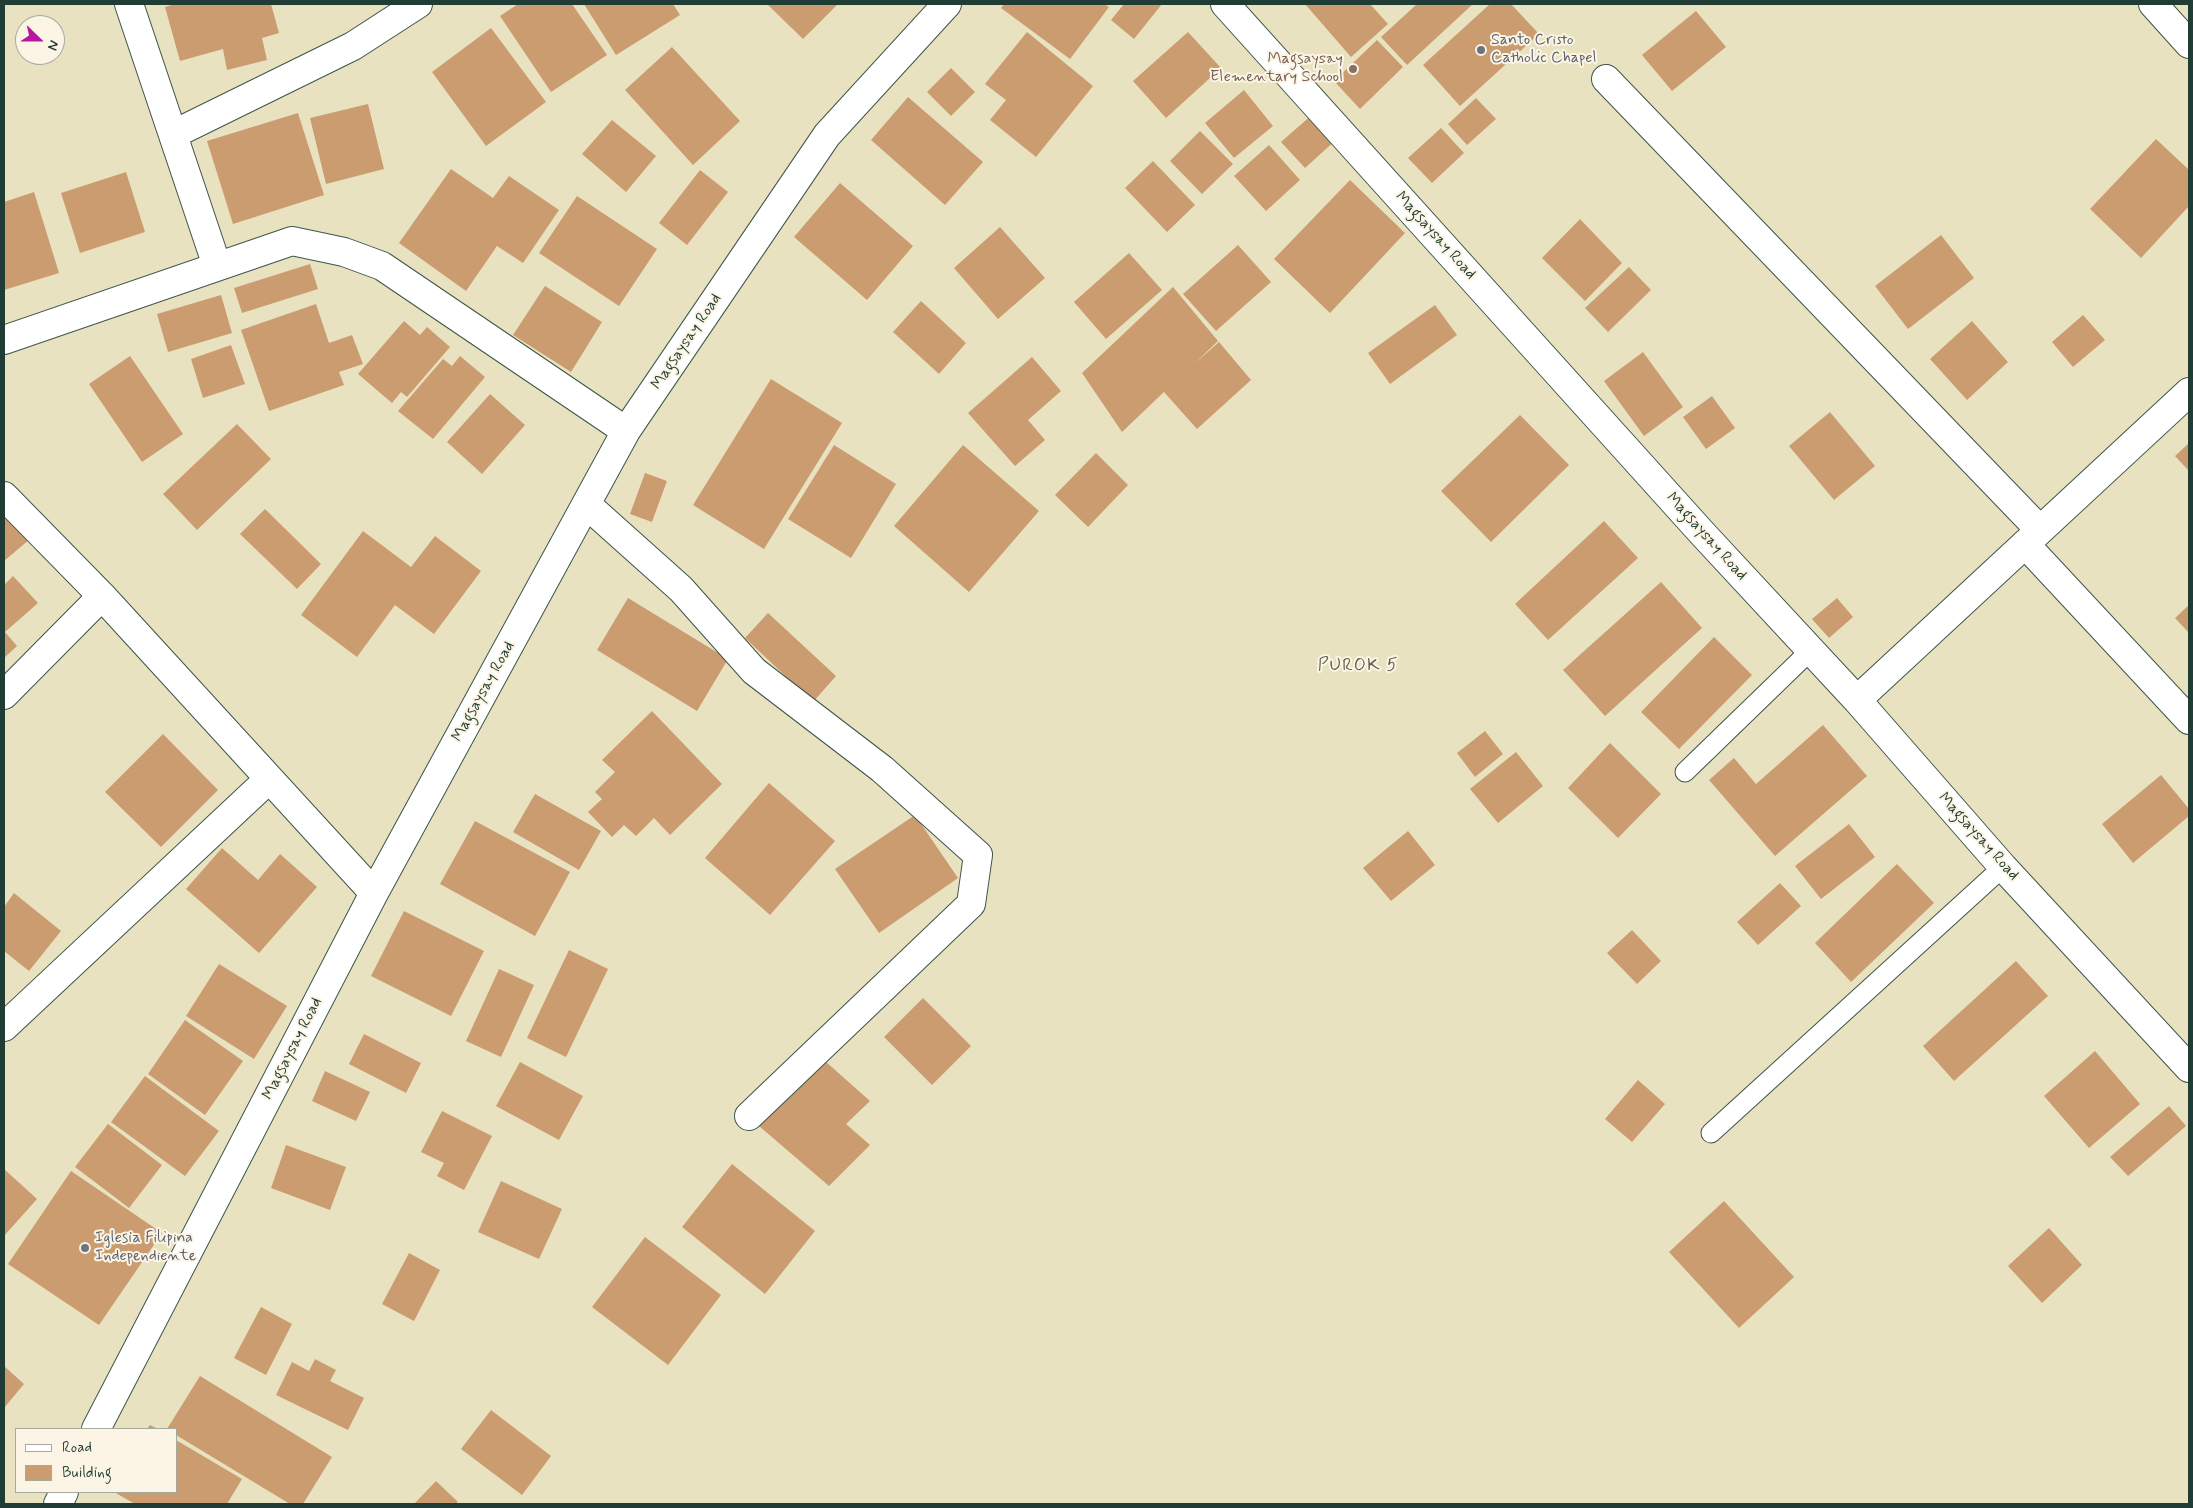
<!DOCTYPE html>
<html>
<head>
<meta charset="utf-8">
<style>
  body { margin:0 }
  #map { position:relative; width:2193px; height:1508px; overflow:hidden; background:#e8e2c0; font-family:Mynerve,sans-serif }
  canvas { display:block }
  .frame { position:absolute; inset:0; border:5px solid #1f3d34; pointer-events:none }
  .legend { position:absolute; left:15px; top:1428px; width:162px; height:65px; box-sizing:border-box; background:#fcf5e5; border:1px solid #a4ab9e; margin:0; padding:6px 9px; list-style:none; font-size:15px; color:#1f3d34 }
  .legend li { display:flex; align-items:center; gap:10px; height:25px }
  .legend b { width:25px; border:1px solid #a4ab9e }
  .north { position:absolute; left:15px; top:15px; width:50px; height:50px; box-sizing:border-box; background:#fcf5e5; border:1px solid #a4ab9e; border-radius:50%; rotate:112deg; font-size:14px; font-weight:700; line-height:20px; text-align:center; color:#1f3d34 }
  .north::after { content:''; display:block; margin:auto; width:18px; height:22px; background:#b5179e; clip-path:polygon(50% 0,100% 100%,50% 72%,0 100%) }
</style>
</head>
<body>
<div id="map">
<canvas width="2193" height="1508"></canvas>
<div class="frame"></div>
<ul class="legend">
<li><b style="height:6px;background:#fff"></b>Road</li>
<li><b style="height:14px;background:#cb9c6f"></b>Building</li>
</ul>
<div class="north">N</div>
</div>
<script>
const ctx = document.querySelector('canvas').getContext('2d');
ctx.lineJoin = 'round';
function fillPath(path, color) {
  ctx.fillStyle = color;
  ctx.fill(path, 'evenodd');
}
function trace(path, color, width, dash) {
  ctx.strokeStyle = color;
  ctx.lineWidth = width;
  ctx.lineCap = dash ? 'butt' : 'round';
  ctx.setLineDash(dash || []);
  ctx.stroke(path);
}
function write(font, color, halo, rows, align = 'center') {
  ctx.font = font + ' Mynerve,sans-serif';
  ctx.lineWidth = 4;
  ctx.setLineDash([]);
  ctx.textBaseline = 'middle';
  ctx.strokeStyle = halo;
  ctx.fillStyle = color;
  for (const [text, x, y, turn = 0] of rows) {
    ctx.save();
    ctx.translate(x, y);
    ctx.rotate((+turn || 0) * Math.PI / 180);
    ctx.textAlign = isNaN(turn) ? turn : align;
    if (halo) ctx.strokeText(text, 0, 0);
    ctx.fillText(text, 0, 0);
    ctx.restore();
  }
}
const building = new Path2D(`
  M 175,4 L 271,4 L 279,33 L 262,38 L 267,60 L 227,70 L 223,49 L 180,61 L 165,7 Z
  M 518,4 L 572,4 L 607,55 L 551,92 L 500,16 Z
  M 584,4 L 673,4 L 680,15 L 616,55 Z
  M 767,4 L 838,4 L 803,39 Z
  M 1004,4 L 1104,4 L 1109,7 L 1070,59 L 1001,8 Z
  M 1124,4 L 1162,4 L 1134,39 L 1111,20 Z
  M 1305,4 L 1370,4 L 1388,24 L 1351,57 Z
  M 1417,4 L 1473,4 L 1407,65 L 1381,37 Z
  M 1490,4 L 1511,4 L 1539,34 L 1460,106 L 1423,65 Z
  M 1696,11 L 1726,47 L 1672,91 L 1642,55 Z
  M 491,28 L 546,102 L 486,146 L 432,72 Z
  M 1027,32 L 1093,86 L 1036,157 L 990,120 L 1006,100 L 985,84 Z
  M 1188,32 L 1221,68 L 1166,118 L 1133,81 Z
  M 1377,40 L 1403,67 L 1360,109 L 1334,81 Z
  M 672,47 L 740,121 L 693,165 L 625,90 Z
  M 951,68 L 975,92 L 951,116 L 927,92 Z
  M 1244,90 L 1273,126 L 1234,158 L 1205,123 Z
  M 908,97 L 983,162 L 945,205 L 871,140 Z
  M 1476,98 L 1496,119 L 1467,145 L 1448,124 Z
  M 368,104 L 384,169 L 326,184 L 310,118 Z
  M 298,113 L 324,195 L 233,224 L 207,141 Z
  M 1314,113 L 1337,139 L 1305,168 L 1281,142 Z
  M 612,120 L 656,156 L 626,192 L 582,154 Z
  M 1441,128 L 1464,153 L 1432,183 L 1408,158 Z
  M 1200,131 L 1233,164 L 1202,194 L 1170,161 Z
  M 2156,139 L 2189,170 L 2189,206 L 2141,258 L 2090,209 Z
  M 1269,145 L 1300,180 L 1266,211 L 1234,176 Z
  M 1153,161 L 1195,205 L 1167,232 L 1125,188 Z
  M 451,169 L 493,198 L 509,176 L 559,210 L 523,263 L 497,246 L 466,291 L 399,243 Z
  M 700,170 L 728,192 L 687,245 L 659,223 Z
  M 126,172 L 145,232 L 80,253 L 61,193 Z
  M 1350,180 L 1405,233 L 1330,313 L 1274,259 Z
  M 840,183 L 913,246 L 867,300 L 794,237 Z
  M 34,192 L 59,273 L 4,290 L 4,202 Z
  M 577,196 L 657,249 L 619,306 L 539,253 Z
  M 1580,219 L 1622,263 L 1585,301 L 1542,258 Z
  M 1000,227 L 1045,278 L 998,319 L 954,268 Z
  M 1941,235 L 1974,278 L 1908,329 L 1875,286 Z
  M 1238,245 L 1271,282 L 1216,331 L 1183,294 Z
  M 1129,253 L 1162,290 L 1106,339 L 1074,302 Z
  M 310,264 L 318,289 L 242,313 L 234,288 Z
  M 1629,267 L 1651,290 L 1608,332 L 1585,308 Z
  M 545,286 L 602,322 L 571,372 L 513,335 Z
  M 1173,287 L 1218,341 L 1194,364 L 1219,342 L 1251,380 L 1197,429 L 1164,392 L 1122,432 L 1082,373 Z
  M 221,295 L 232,333 L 168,352 L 157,314 Z
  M 921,301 L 966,343 L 939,374 L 893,332 Z
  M 316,304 L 329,343 L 352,335 L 363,364 L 339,372 L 344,385 L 269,411 L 241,330 Z
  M 1435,305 L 1457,335 L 1390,384 L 1368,353 Z
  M 2083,315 L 2105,340 L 2073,367 L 2052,342 Z
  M 404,321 L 420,335 L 427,327 L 450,347 L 407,397 L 401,392 L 392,403 L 358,374 Z
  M 1972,321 L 2008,362 L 1967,400 L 1930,359 Z
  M 231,345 L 245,384 L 203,398 L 191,359 Z
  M 1643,352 L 1683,407 L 1644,436 L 1604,381 Z
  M 130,356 L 183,434 L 142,462 L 89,384 Z
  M 460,356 L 485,377 L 433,439 L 398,411 L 443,359 L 452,366 Z
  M 1032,357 L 1061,391 L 1028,420 L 1045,440 L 1015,466 L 968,413 Z
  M 771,379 L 842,423 L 764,549 L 693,505 Z
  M 490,394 L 525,425 L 482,474 L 447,442 Z
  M 1712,396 L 1735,428 L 1706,449 L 1683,417 Z
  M 1830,412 L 1875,466 L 1834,500 L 1789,446 Z
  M 1520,415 L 1569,465 L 1491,542 L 1441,491 Z
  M 237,424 L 271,459 L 197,530 L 163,494 Z
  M 2189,443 L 2189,471 L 2175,456 Z
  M 834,445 L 896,484 L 851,558 L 788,519 Z
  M 963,445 L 1039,511 L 969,592 L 894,526 Z
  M 1096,453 L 1128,485 L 1088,527 L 1055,495 Z
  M 645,473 L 667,481 L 652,522 L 630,514 Z
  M 265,509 L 321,564 L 297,589 L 240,534 Z
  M 9,514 L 30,539 L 4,561 L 4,519 Z
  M 1604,521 L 1638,558 L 1548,640 L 1515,604 Z
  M 363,531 L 411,567 L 435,536 L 481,571 L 434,634 L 395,605 L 357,657 L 301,615 Z
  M 13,576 L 38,603 L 5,632 L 17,646 L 4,658 L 4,585 Z
  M 1661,582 L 1702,628 L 1605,716 L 1563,670 Z
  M 628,598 L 728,659 L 697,711 L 597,650 Z
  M 1837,598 L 1853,617 L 1829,638 L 1812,619 Z
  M 2189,605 L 2189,633 L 2175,618 Z
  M 768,613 L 836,676 L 813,702 L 745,638 Z
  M 1714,637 L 1752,675 L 1679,749 L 1641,712 Z
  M 652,711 L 722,784 L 670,835 L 654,818 L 636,836 L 624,825 L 612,837 L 588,812 L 602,799 L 595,792 L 615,772 L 602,760 Z
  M 1823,725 L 1867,776 L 1775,856 L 1709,780 L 1734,758 L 1756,784 Z
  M 1485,731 L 1503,754 L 1475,777 L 1457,753 Z
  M 163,734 L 218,790 L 161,847 L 105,792 Z
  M 1610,743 L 1661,794 L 1618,838 L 1568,788 Z
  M 1516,752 L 1543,786 L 1498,823 L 1470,789 Z
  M 2161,775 L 2189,809 L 2189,816 L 2133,863 L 2102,824 Z
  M 769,783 L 835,841 L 770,915 L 705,858 Z
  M 535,794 L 601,831 L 579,870 L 513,832 Z
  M 915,815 L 958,878 L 879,933 L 835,869 Z
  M 475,821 L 570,872 L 535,936 L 440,884 Z
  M 1849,824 L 1875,857 L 1821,899 L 1795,866 Z
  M 1408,831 L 1435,865 L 1391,901 L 1363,868 Z
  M 222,848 L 258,880 L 280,854 L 317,887 L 259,953 L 186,889 Z
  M 1897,864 L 1934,903 L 1851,982 L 1815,943 Z
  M 1780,883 L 1801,906 L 1758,945 L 1737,922 Z
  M 14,893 L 61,931 L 29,971 L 4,951 L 4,907 Z
  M 404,911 L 484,951 L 451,1016 L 371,976 Z
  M 1632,930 L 1661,961 L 1637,984 L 1607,953 Z
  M 569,950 L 608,969 L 566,1057 L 527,1038 Z
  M 2016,961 L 2048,996 L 1954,1081 L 1923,1046 Z
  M 219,964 L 287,1006 L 254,1059 L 186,1016 Z
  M 499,969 L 534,985 L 501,1057 L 466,1041 Z
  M 923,998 L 971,1046 L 932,1085 L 884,1037 Z
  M 185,1020 L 243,1061 L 205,1115 L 148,1074 Z
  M 364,1034 L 421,1063 L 406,1093 L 349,1064 Z
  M 2095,1051 L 2140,1104 L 2089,1148 L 2044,1096 Z
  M 825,1061 L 870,1101 L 846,1124 L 870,1145 L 829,1186 L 759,1126 Z
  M 520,1062 L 583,1096 L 559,1140 L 496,1106 Z
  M 325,1071 L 370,1092 L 356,1121 L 312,1101 Z
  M 145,1076 L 219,1131 L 185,1176 L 111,1122 Z
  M 1638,1080 L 1665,1104 L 1632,1142 L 1605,1119 Z
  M 2169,1106 L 2186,1126 L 2128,1176 L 2110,1157 Z
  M 442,1111 L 492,1136 L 464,1190 L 437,1176 L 444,1163 L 421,1152 Z
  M 108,1124 L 162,1165 L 129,1208 L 75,1167 Z
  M 286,1145 L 346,1167 L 330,1210 L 271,1188 Z
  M 732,1164 L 815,1231 L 765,1294 L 682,1227 Z
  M 4,1169 L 37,1199 L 4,1236 Z
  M 71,1171 L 162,1233 L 99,1325 L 8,1264 Z
  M 501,1181 L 562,1209 L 539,1259 L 478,1232 Z
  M 1724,1201 L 1794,1277 L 1739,1328 L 1669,1252 Z
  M 2049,1228 L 2082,1265 L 2042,1303 L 2008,1266 Z
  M 645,1237 L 721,1295 L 668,1365 L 592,1307 Z
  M 409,1253 L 440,1270 L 414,1321 L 382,1304 Z
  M 261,1307 L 292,1324 L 266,1375 L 234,1358 Z
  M 315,1359 L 336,1370 L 330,1381 L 364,1398 L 348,1430 L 276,1395 L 292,1362 L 309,1371 Z
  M 4,1366 L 24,1384 L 4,1408 Z
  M 200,1376 L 332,1457 L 303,1504 L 290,1504 L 176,1435 L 176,1429 L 167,1429 Z
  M 491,1410 L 551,1456 L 522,1495 L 461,1449 Z
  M 150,1425 L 158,1429 L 147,1429 Z
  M 176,1440 L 242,1479 L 227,1504 L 135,1504 L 114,1492 L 176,1492 Z
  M 436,1481 L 458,1502 L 455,1504 L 414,1504 Z`);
const lane = new Path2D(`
  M 1685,772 L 1811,650
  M 1711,1133 L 2003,867`);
const street = new Path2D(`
  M 129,4 L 217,266
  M 1225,4 L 1702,533 L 1857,700 L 2003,867 L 2189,1068
  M 2153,4 L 2189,44
  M 1606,79 L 2039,529
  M 174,134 L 353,46 L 418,4
  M 4,340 L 292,241 L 344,252 L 382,266 L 626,431
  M 4,496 L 102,596 L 374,893
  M 586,504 L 681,589 L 754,671 L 882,769 L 978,855 L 971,904 L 749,1116
  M 2025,544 L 2189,720
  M 4,695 L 102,596
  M 1857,700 L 2189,392
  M 4,1027 L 269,779
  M 96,1429 L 374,893 L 626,431 L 827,135 L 947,4
  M 58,1504 L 64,1492`);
const markers = [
  [1481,50,5,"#6b7280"],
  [1353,69,5,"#8d6e63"],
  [85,1248,5,"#6b7280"]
];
const worshipNames = [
  ["Santo Cristo",1491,41],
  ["Catholic Chapel",1491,59],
  ["Iglesia Filipina",95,1239],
  ["Independiente",95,1257]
];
const educationNames = [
  ["Magsaysay",1343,60],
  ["Elementary School",1343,78]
];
const streetNames = [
  ["Magsaysay Road",1435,236,48],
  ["Magsaysay Road",687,342,-56],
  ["Magsaysay Road",1706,537,48],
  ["Magsaysay Road",484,692,-61],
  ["Magsaysay Road",1978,837,48],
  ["Magsaysay Road",293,1049,-63]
];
const neighbourhoodNames = [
  ["PUROK 5",1358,666]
];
fillPath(building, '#cb9c6f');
trace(lane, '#3d5649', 21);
trace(street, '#3d5649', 30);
trace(lane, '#fff', 19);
trace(street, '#fff', 28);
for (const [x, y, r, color] of markers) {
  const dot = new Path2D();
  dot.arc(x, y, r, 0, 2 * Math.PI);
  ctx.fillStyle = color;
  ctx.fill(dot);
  trace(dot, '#fcf5e5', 2);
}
write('16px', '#5b616d', '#fcf5e5', worshipNames, 'left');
write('16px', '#785e54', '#fcf5e5', educationNames, 'right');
write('16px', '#1f3d34', '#fcf5e5', streetNames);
ctx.letterSpacing = '1px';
write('18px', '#5b5e49', '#fcf5e5', neighbourhoodNames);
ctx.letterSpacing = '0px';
</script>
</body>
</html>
